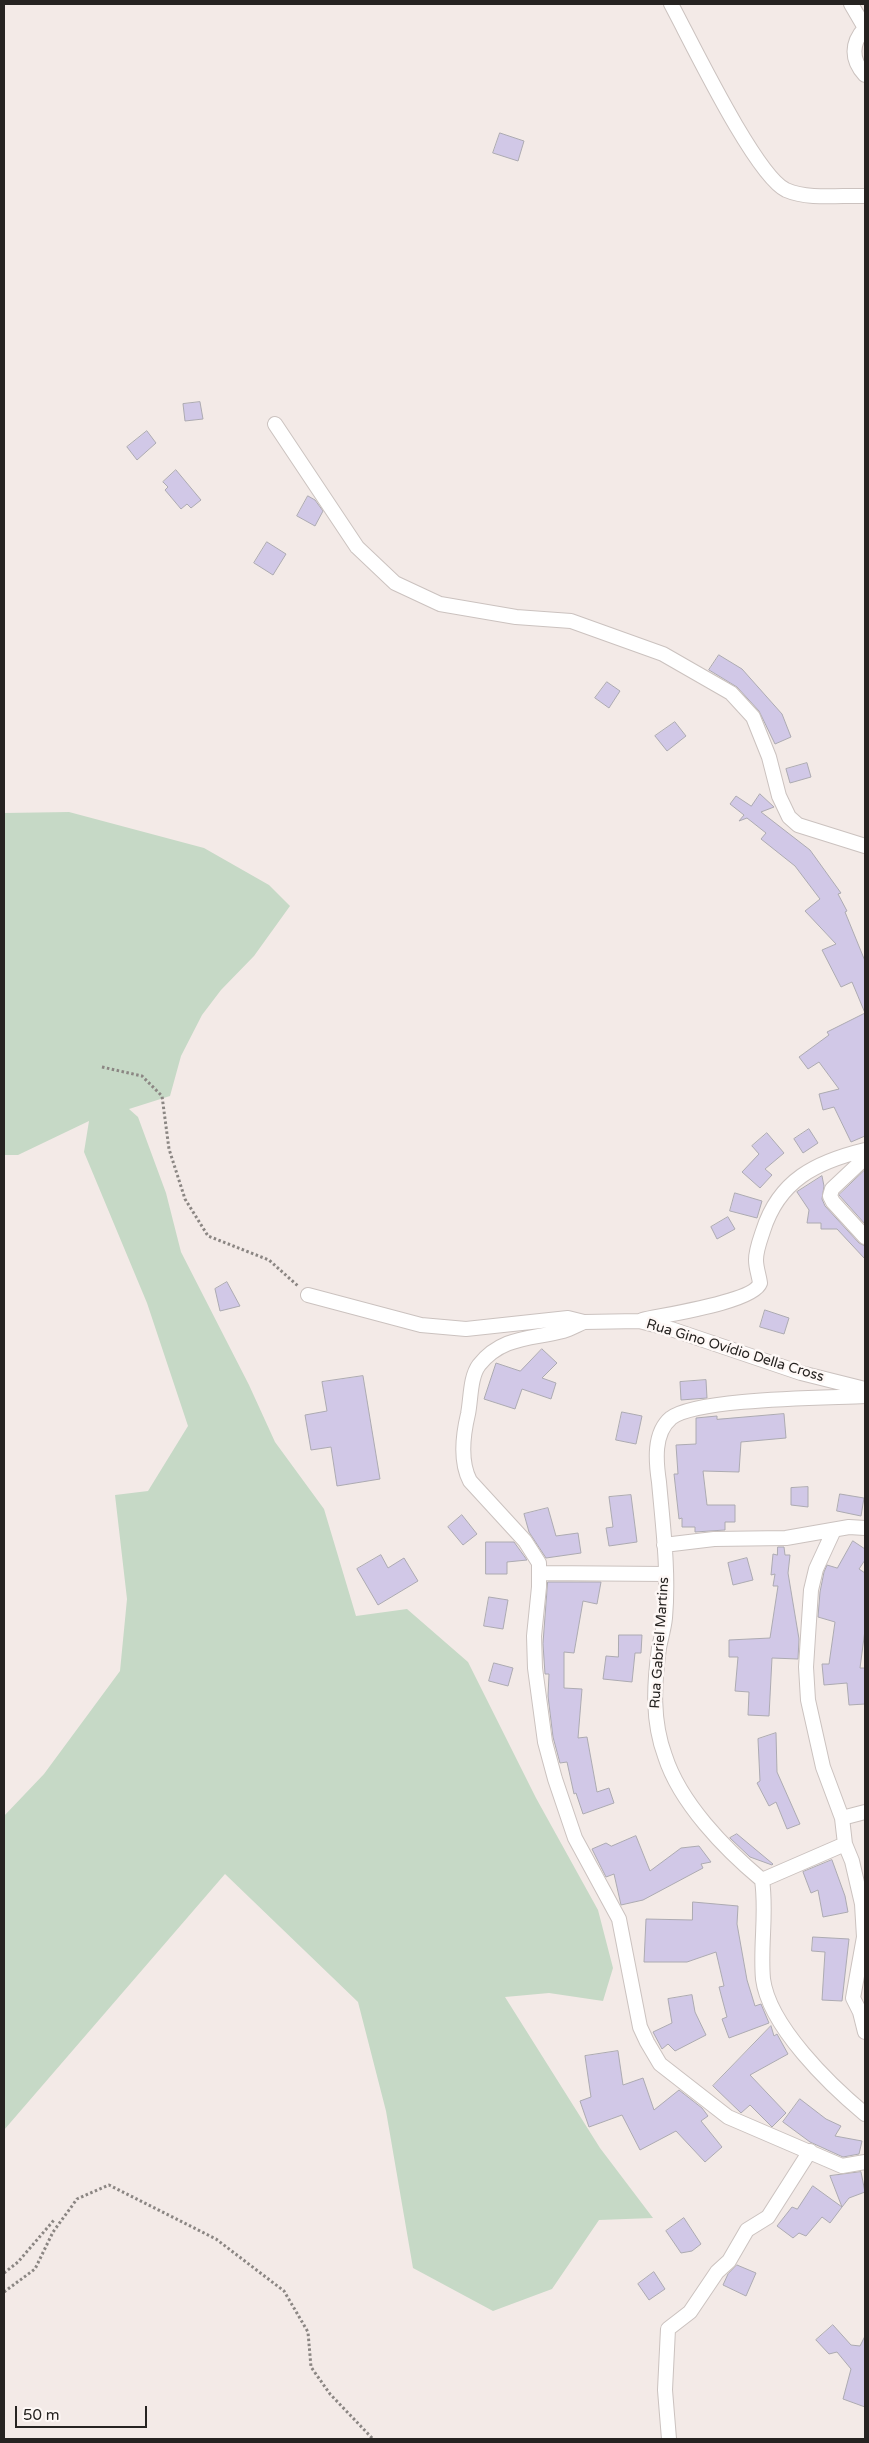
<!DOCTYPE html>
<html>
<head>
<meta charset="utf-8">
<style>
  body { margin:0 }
  #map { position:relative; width:869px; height:2443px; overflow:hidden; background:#f3eae7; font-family:"Varela Round",sans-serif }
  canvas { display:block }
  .frame { position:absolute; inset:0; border:5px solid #262321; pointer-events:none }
  .scale { position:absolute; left:15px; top:2406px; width:132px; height:22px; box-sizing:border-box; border:2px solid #262321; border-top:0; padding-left:6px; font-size:15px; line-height:18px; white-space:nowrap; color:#262321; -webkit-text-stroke:4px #fef8f6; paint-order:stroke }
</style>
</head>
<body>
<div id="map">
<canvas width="869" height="2443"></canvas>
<div class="frame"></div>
<div class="scale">50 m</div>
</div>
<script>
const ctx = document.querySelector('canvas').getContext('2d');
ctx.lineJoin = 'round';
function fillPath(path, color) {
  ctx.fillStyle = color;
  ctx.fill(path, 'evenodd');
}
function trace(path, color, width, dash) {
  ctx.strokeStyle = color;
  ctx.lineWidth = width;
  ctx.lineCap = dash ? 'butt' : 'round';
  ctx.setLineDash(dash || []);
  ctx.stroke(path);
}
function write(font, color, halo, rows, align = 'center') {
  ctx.font = font + ' "Varela Round",sans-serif';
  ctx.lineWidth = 5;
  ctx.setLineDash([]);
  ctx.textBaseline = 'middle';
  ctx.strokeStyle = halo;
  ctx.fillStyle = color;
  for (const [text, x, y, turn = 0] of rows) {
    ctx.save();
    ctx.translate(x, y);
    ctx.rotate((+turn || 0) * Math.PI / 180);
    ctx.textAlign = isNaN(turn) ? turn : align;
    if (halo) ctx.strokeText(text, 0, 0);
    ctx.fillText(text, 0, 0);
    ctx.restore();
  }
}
const green = new Path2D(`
  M 69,812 L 204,848 L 269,885 L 290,906 L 254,956 L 221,990 L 202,1015 L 181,1056 L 170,1096 L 129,1109 L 138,1117 L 166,1193 L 181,1252 L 249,1385 L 275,1442 L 324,1509 L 356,1616 L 407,1609 L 468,1662 L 536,1798 L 598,1910 L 613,1968 L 603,2001 L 549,1993 L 505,1997 L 600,2148 L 653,2218 L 599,2220 L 552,2289 L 493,2311 L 413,2268 L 386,2111 L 358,2002 L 225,1874 L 4,2130 L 4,1816 L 44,1774 L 120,1671 L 127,1599 L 115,1495 L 148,1491 L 188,1426 L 147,1303 L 84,1152 L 89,1121 L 18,1155 L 4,1155 L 4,813 Z`);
const building = new Path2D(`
  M 500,133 L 524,141 L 518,161 L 493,153 Z
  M 200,402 L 203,419 L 185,421 L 183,404 Z
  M 147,431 L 156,443 L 137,460 L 127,447 Z
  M 176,470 L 201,500 L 191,508 L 187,504 L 181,509 L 165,490 L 168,487 L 163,482 Z
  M 308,496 L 315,500 L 323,511 L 315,526 L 297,516 Z
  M 267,542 L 286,554 L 273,575 L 254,563 Z
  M 719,655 L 742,669 L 782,714 L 791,737 L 775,744 L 759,711 L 737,687 L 709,670 Z
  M 607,682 L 620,691 L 609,708 L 595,698 Z
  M 675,722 L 686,736 L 667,751 L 655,736 Z
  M 807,763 L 811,777 L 790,783 L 786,769 Z
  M 760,794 L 774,807 L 761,812 L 810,850 L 841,893 L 838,894 L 847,911 L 845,912 L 865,961 L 865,1136 L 851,1142 L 834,1107 L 823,1110 L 819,1094 L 839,1089 L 819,1062 L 808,1069 L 799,1057 L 829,1035 L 827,1032 L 865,1013 L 852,982 L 841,987 L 822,950 L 836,944 L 805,911 L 820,899 L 795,866 L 761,839 L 766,833 L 747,818 L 739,821 L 744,815 L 730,804 L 736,796 L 751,806 Z
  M 809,1129 L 818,1143 L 803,1153 L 794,1139 Z
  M 767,1133 L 784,1153 L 765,1169 L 772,1175 L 760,1188 L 742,1172 L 759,1154 L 752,1146 Z
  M 865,1170 L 865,1224 L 839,1195 Z
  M 822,1176 L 824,1186 L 822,1199 L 825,1206 L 859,1243 L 865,1246 L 865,1259 L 837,1229 L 821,1229 L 821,1223 L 807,1223 L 809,1210 L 797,1192 Z
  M 735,1193 L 762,1201 L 757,1218 L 730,1211 Z
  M 728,1217 L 735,1229 L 717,1239 L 711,1227 Z
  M 227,1282 L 240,1306 L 220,1311 L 215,1289 Z
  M 765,1310 L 789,1318 L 784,1334 L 760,1327 Z
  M 542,1349 L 557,1363 L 542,1378 L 556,1383 L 551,1399 L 522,1389 L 515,1409 L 484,1399 L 496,1363 L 520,1371 Z
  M 363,1376 L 380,1479 L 337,1486 L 331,1447 L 311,1450 L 305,1415 L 327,1411 L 322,1382 Z
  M 706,1380 L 707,1398 L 681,1400 L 680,1382 Z
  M 622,1412 L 642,1416 L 636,1444 L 616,1440 Z
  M 784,1414 L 786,1438 L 741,1442 L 739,1472 L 703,1471 L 707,1505 L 735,1505 L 735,1522 L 725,1522 L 725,1530 L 695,1532 L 695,1527 L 682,1527 L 682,1518 L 679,1519 L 674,1474 L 678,1474 L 676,1445 L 696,1444 L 696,1418 L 717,1416 L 717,1419 Z
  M 808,1487 L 808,1507 L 791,1505 L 791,1488 Z
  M 840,1494 L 864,1498 L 861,1516 L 837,1511 Z
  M 631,1495 L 637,1542 L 609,1546 L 606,1528 L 613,1527 L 609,1497 Z
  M 548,1508 L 556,1536 L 578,1533 L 581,1553 L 546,1558 L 529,1532 L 524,1514 Z
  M 462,1515 L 477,1534 L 463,1545 L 448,1527 Z
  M 853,1541 L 865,1549 L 865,1560 L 859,1569 L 865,1573 L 865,1630 L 860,1668 L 865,1668 L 865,1704 L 849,1705 L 847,1683 L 824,1685 L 822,1664 L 829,1664 L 835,1622 L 818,1617 L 820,1592 L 824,1572 L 827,1565 L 837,1568 Z
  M 486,1542 L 514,1542 L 527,1560 L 507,1562 L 507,1574 L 486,1574 Z
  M 778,1547 L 784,1547 L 785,1555 L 790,1555 L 788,1573 L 799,1639 L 798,1659 L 772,1658 L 769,1716 L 748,1715 L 749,1692 L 735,1691 L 738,1657 L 729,1657 L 729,1640 L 770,1638 L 778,1586 L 773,1586 L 775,1574 L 771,1575 L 773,1554 L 777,1555 Z
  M 381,1555 L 388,1568 L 404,1558 L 418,1581 L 378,1605 L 357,1569 Z
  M 747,1558 L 753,1580 L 733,1585 L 728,1563 Z
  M 548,1582 L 601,1582 L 597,1604 L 583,1601 L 574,1653 L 564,1652 L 564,1688 L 582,1689 L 578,1738 L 587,1737 L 597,1792 L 609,1788 L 614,1803 L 583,1814 L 576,1793 L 574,1794 L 567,1762 L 560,1763 L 553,1737 L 548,1696 L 549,1674 L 545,1674 L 543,1644 Z
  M 489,1597 L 508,1600 L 503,1629 L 484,1626 Z
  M 619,1635 L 642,1635 L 641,1653 L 635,1653 L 632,1682 L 603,1679 L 606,1656 L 618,1657 Z
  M 494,1663 L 513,1668 L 508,1686 L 489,1681 Z
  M 776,1733 L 777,1772 L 800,1824 L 787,1829 L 776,1802 L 769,1806 L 757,1783 L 760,1781 L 758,1739 Z
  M 737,1834 L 773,1864 L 772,1865 L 750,1857 L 730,1838 Z
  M 636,1836 L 650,1871 L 681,1848 L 699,1846 L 711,1862 L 701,1864 L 703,1868 L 643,1900 L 621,1905 L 614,1874 L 606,1877 L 592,1849 L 606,1843 L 611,1846 Z
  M 832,1860 L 845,1896 L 848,1912 L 823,1917 L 818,1890 L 811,1893 L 803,1872 Z
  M 693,1902 L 738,1906 L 737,1924 L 747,1980 L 755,2006 L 761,2004 L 769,2023 L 729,2038 L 722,2019 L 727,2017 L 719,1987 L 724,1986 L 716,1952 L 687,1962 L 644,1962 L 646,1919 L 692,1920 Z
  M 813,1937 L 849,1939 L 842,2001 L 822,2000 L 825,1952 L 812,1951 Z
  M 692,1995 L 695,2012 L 706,2035 L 675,2051 L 668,2044 L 662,2049 L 653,2032 L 672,2023 L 668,1999 Z
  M 771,2026 L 774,2036 L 777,2034 L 788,2054 L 750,2075 L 786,2113 L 772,2127 L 750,2105 L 741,2113 L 713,2086 Z
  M 618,2051 L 623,2085 L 643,2078 L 654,2110 L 679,2090 L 702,2108 L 708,2116 L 701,2121 L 722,2147 L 705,2162 L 676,2131 L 640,2150 L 622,2115 L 589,2127 L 580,2101 L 591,2097 L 585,2056 Z
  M 800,2099 L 826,2119 L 841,2126 L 835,2136 L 862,2141 L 859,2154 L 843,2157 L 810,2142 L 783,2122 Z
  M 861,2172 L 865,2192 L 849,2198 L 842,2207 L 830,2176 Z
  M 813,2186 L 842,2207 L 830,2223 L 822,2217 L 806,2236 L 799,2233 L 793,2238 L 777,2226 L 792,2207 L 797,2209 Z
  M 684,2218 L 701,2244 L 692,2251 L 681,2253 L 666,2231 Z
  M 737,2265 L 756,2273 L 746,2296 L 723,2285 L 728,2274 Z
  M 654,2272 L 665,2289 L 649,2300 L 638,2284 Z
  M 833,2325 L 851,2345 L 860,2346 L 865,2336 L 865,2407 L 843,2399 L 851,2369 L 837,2352 L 829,2354 L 816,2340 Z`);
const path = new Path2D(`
  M 102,1067 L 142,1076 L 162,1096 L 169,1149 L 185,1199 L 208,1236 L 269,1260 L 298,1286
  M 4,2273 L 18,2262 L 54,2220
  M 4,2292 L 35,2269 L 53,2232 L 77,2199 L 109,2185 L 216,2239 L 284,2291 L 308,2332 L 311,2367 L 330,2394 L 373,2439`);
const minor = new Path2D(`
  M 671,4 C 691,41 755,175 786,190 C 809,200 841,195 865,196
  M 851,4 L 865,28
  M 865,28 C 851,43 851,60 865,75
  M 275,424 L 357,547 L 395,583 L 440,604 L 516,617 L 571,621 L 663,654 L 731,693 L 753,717 L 769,757 L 779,796 L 789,817 L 798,825 L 865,846
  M 865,1158 L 832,1189 L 830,1196 L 833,1202 L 865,1237
  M 308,1295 L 421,1325 L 466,1329 L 568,1318 L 584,1322 L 639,1321 L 671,1329 L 801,1373 L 865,1389
  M 642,1320 C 663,1315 754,1302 760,1283 C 759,1275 756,1268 756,1260 C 756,1250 760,1240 763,1231 C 779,1180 816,1162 865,1150
  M 584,1322 C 577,1325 570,1329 563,1331 C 532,1339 502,1336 479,1365 C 470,1377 471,1399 468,1414 C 463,1435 460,1462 470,1481 L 525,1541 L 539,1563 L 539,1587 L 534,1636 L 535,1668 L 545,1742 L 555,1779 L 575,1838 L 619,1919 L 640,2027 L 647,2042 L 660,2064 L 728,2117 L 842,2166 L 865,2162
  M 865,1396 C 827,1398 697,1398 671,1418 C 653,1433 656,1462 659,1482 C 663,1527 669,1573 665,1618 C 664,1628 661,1638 659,1648 C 654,1685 652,1721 665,1756 C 680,1803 725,1849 762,1880 C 767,1913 760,1945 763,1979 C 769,2026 830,2085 865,2114
  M 834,1530 L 816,1569 L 811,1590 L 806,1667 L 808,1700 L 823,1767 L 842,1818 L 845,1844 L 852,1861 L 862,1904 L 864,1937 L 853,1998 L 860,2012 L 865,2032
  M 664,1545 L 714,1539 L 786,1538 L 849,1527 L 865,1528
  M 540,1573 L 665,1574
  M 842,1818 L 865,1812
  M 762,1880 L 845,1844
  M 669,2439 L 665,2390 L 668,2329 L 690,2312 L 717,2272 L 729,2261 L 747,2230 L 768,2217 L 810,2151`);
const streetNames = [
  ["Rua Gino Ovídio Della Cross",735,1351,17],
  ["Rua Gabriel Martins",660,1643,-86]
];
fillPath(green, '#c6d9c6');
fillPath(building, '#d1c8e7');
trace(building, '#acaab1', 1);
trace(minor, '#cbc2bf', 16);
trace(path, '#8b8683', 3, [2.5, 2.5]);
trace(minor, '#fff', 14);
write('14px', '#262321', '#fef8f6', streetNames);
</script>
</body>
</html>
